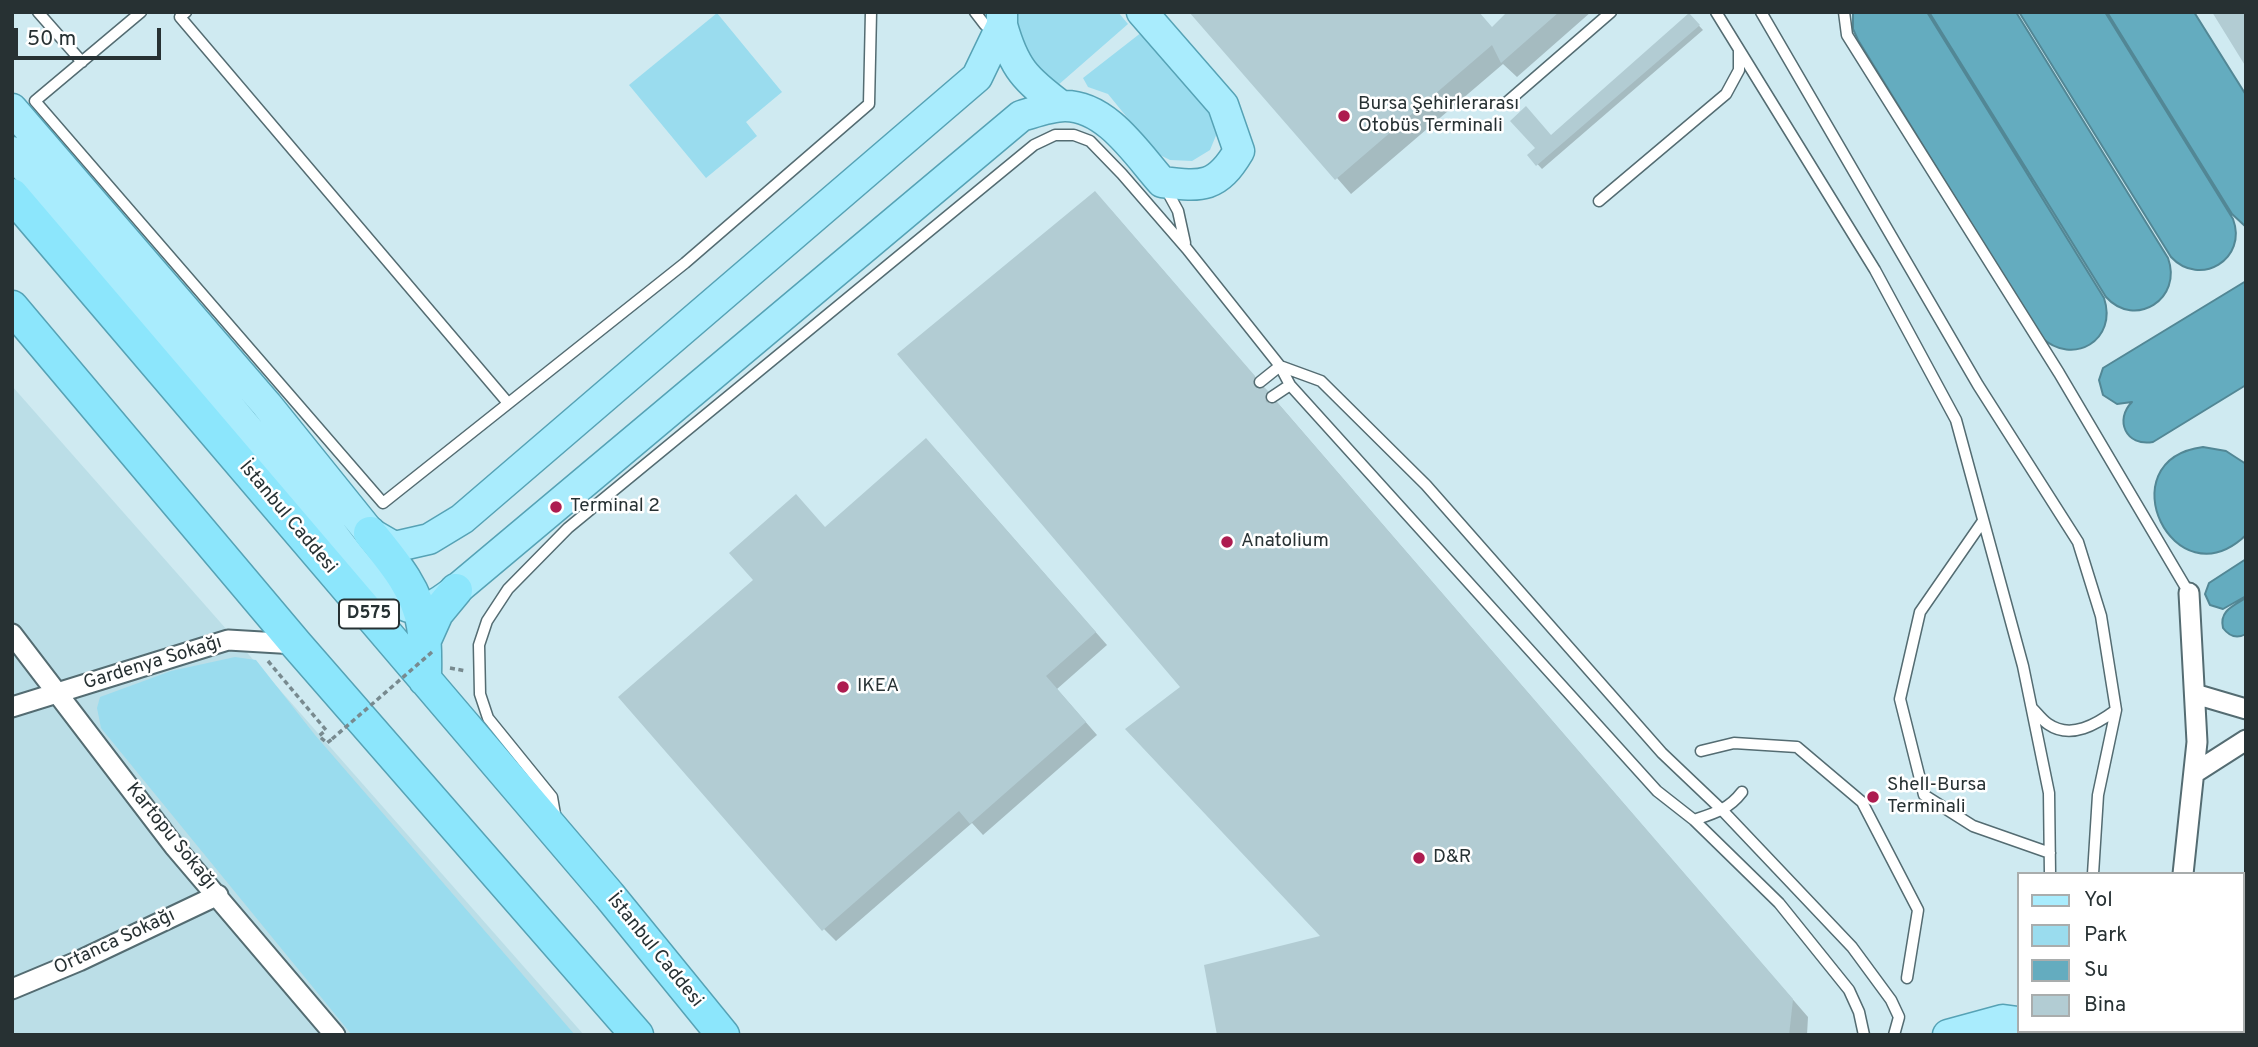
<!DOCTYPE html>
<html>
<head>
<meta charset="utf-8">
<style>
  body { margin:0 }
  #map { position:relative; width:2258px; height:1047px; overflow:hidden; background:#cfeaf1; font-family:Overpass,sans-serif }
  canvas { display:block }
  .frame { position:absolute; inset:0; border:14px solid #273133; pointer-events:none }
  .legend { position:absolute; left:2017px; top:872px; width:228px; height:161px; box-sizing:border-box; background:#fff; border:2px solid #a9adad; margin:0; padding:9px 12px; list-style:none; font-size:21px; color:#273133 }
  .legend li { display:flex; align-items:center; gap:14px; height:35px }
  .legend b { width:35px; border:2px solid #a9adad }
  .scale { position:absolute; left:14px; top:28px; width:147px; height:32px; box-sizing:border-box; border:4px solid #273133; border-top:0; padding-left:9px; font-size:21px; line-height:24px; white-space:nowrap; color:#273133; -webkit-text-stroke:5px #fff; paint-order:stroke }
</style>
</head>
<body>
<div id="map">
<canvas width="2258" height="1047"></canvas>
<div class="frame"></div>
<ul class="legend">
<li><b style="height:9px;background:#a9ecfd"></b>Yol</li>
<li><b style="height:19px;background:#9adcee"></b>Park</li>
<li><b style="height:19px;background:#64acbf"></b>Su</li>
<li><b style="height:19px;background:#b2ccd3"></b>Bina</li>
</ul>
<div class="scale">50 m</div>
</div>
<script>
const ctx = document.querySelector('canvas').getContext('2d');
ctx.lineJoin = 'round';
function fillPath(path, color) {
  ctx.fillStyle = color;
  ctx.fill(path, 'evenodd');
}
function trace(path, color, width, dash) {
  ctx.strokeStyle = color;
  ctx.lineWidth = width;
  ctx.lineCap = dash ? 'butt' : 'round';
  ctx.setLineDash(dash || []);
  ctx.stroke(path);
}
function write(font, color, halo, rows, align = 'center') {
  ctx.font = font + ' Overpass,sans-serif';
  ctx.lineWidth = 5;
  ctx.setLineDash([]);
  ctx.textBaseline = 'middle';
  ctx.strokeStyle = halo;
  ctx.fillStyle = color;
  for (const [text, x, y, turn = 0] of rows) {
    ctx.save();
    ctx.translate(x, y);
    ctx.rotate((+turn || 0) * Math.PI / 180);
    ctx.textAlign = isNaN(turn) ? turn : align;
    if (halo) ctx.strokeText(text, 0, 0);
    ctx.fillText(text, 0, 0);
    ctx.restore();
  }
}
const built = new Path2D(`
  M 12,386 L 584,1035 L 12,1035 Z`);
const green = new Path2D(`
  M 1015,12 L 1118,12 L 1128,24 L 1057,86 L 1041,79 L 1012,33 Z
  M 717,13 L 782,92 L 746,122 L 757,136 L 706,178 L 629,85 Z
  M 1142,32 L 1215,116 L 1217,133 L 1210,150 L 1192,161 L 1170,160 L 1156,153 L 1108,94 L 1088,87 L 1083,78 Z
  M 235,657 L 256,660 L 315,735 L 575,1035 L 352,1035 L 101,728 L 97,708 L 100,697 L 171,671 Z`);
const water = new Path2D(`
  M 1853,12 L 1927,12 L 2104,298 C 2118,340 2073,367 2041,337 L 1858,40 L 1853,29 Z
  M 1929,12 L 2016,12 L 2168,258 C 2183,299 2135,329 2106,297 Z
  M 2019,12 L 2105,12 L 2233,219 C 2248,259 2200,288 2171,257 Z
  M 2107,12 L 2194,12 L 2246,95 L 2246,227 L 2232,214 Z
  M 2246,281 L 2246,385 L 2153,442 C 2126,447 2114,420 2132,402 L 2117,404 L 2103,395 L 2099,380 L 2103,368 Z
  M 2203,447 L 2226,451 L 2246,464 L 2246,535 C 2174,604 2105,460 2203,447 Z
  M 2246,559 L 2246,596 L 2223,609 L 2210,605 L 2205,594 L 2209,583 Z
  M 2246,598 L 2246,634 C 2237,639 2229,636 2223,628 C 2219,611 2233,606 2246,598 Z`);
const shadow = new Path2D(`
  M 1192,12 L 1493,28 L 1510,12 L 1591,12 L 1517,77 L 1503,64 L 1351,194 Z
  M 1689,15 L 1703,30 L 1542,169 L 1529,155 Z
  M 1111,210 L 1808,1017 L 1807,1035 L 1219,1035 L 1323,937 L 1182,687 Z
  M 938,452 L 1107,645 L 1057,689 L 1097,735 L 983,835 L 972,823 L 836,941 L 824,929 L 825,528 Z`);
const building = new Path2D(`
  M 1189,12 L 1479,12 L 1492,27 L 1507,12 L 1559,12 L 1501,63 L 1492,45 L 1335,180 Z
  M 2212,12 L 2246,12 L 2246,67 Z
  M 1689,13 L 1700,25 L 1536,166 L 1527,155 L 1535,148 L 1510,121 L 1526,106 L 1551,135 Z
  M 1095,191 L 1255,376 L 1253,382 L 1255,387 L 1260,389 L 1265,388 L 1268,391 L 1265,397 L 1266,402 L 1272,404 L 1277,402 L 1793,999 L 1789,1035 L 1217,1035 L 1204,965 L 1320,936 L 1125,729 L 1180,687 L 897,354 Z
  M 926,438 L 1096,632 L 1046,676 L 1086,722 L 970,824 L 959,811 L 822,931 L 618,697 L 753,580 L 729,553 L 796,494 L 825,527 Z`);
const path = new Path2D(`
  M 268,661 L 326,730 L 319,736 L 327,743 L 332,739
  M 450,668 L 466,671`);
const service = new Path2D(`
  M 38,12 L 82,62
  M 141,12 L 35,101 L 383,503 L 685,263 L 869,104 L 871,12
  M 186,12 L 180,17 L 508,403
  M 975,12 L 985,25 L 996,25
  M 1716,12 L 1875,270 L 1956,420 L 2023,666 L 2049,793 L 2050,874
  M 1761,12 L 1978,385 L 2078,542 L 2101,616 L 2116,710 L 2098,795 L 2093,874
  M 1844,12 L 1847,35 L 2059,373 L 2189,593
  M 1506,103 L 1611,12
  M 1166,189 L 1178,211 L 1185,243
  M 1599,201 L 1726,94 L 1739,70 L 1739,50
  M 1260,382 L 1280,366 L 1290,385 L 1657,791 L 1694,820 L 1779,903 L 1849,990 L 1859,1012 L 1864,1035
  M 1272,397 L 1290,385
  M 1983,521 L 1920,612 L 1900,699 L 1924,795 L 1973,826 L 2050,853
  M 2032,708 C 2037,713 2042,720 2048,724 C 2071,740 2097,724 2116,710
  M 1701,751 L 1734,743 L 1797,747 L 1862,802 L 1918,910 L 1907,978
  M 556,820 L 552,797 L 488,718 L 480,694 L 479,645 L 487,621 L 508,589 L 568,528 L 1034,145 L 1055,135 L 1074,135 L 1090,141 L 1122,174 L 1187,249 L 1280,366 L 1321,381 L 1426,485 L 1662,753 L 1723,811 L 1852,947 L 1891,1000 L 1899,1017 L 1894,1035
  M 1694,820 C 1715,813 1729,809 1742,792
  M 2119,1031 L 2121,1035
  M 2077,1035 L 2078,1031`);
const minor = new Path2D(`
  M 12,634 L 174,846 L 335,1035
  M 2195,694 L 2246,709
  M 12,707 L 228,640 L 296,644
  M 2196,772 L 2246,740
  M 2183,874 L 2197,742 L 2189,593
  M 12,989 L 79,961 L 218,895
  M 2163,1035 L 2164,1031`);
const primary = new Path2D(`
  M 1002,25 C 1014,68 1025,79 1061,106
  M 12,109 L 267,405 L 370,533 L 394,547 L 429,539 L 462,519 L 977,77 L 1002,25 L 1002,12
  M 12,152 C 110,264 205,378 301,493 C 328,525 365,588 404,605 C 425,615 439,603 456,590 L 1021,116 C 1035,112 1051,106 1065,106 C 1107,106 1137,154 1162,182 C 1203,187 1217,188 1239,151 L 1223,105 L 1142,12
  M 2048,1031 L 2051,1035
  M 1948,1035 L 2003,1020 L 2018,1022`);
const trunk = new Path2D(`
  M 12,195 L 609,895 L 723,1035
  M 12,307 L 296,644 L 637,1035
  M 370,533 C 392,560 418,590 423,626 C 426,644 425,663 425,680
  M 424,642 L 437,613 L 456,590`);
const pathBridge = new Path2D(`
  M 332,739 L 432,652`);
const markers = [
  [1344,116,7,"#ad1c50"],
  [556,507,7,"#ad1c50"],
  [1227,542,7,"#ad1c50"],
  [843,687,7,"#ad1c50"],
  [1873,797,7,"#ad1c50"],
  [1419,858,7,"#ad1c50"]
];
const shields = [
  [369,614,60]
];
const shieldNames = [
  ["D575",369,614]
];
const poiNames = [
  ["Bursa Şehirlerarası",1358,105],
  ["Otobüs Terminali",1358,127],
  ["Terminal 2",570,507],
  ["Anatolium",1241,542],
  ["IKEA",857,687],
  ["Shell-Bursa",1887,786],
  ["Terminali",1887,808],
  ["D&R",1433,858]
];
const streetNames = [
  ["İstanbul Caddesi",287,518,50],
  ["Gardenya Sokağı",153,664,-17],
  ["Kartopu Sokağı",170,837,51],
  ["Ortanca Sokağı",115,943,-25],
  ["İstanbul Caddesi",654,951,51]
];
fillPath(built, '#bbdee7');
fillPath(green, '#9adcee');
fillPath(water, '#64acbf');
trace(water, '#528795', 2);
fillPath(shadow, '#0003');
fillPath(building, '#b2ccd3');
trace(service, '#546c72', 13);
trace(minor, '#546c72', 23);
trace(primary, '#56a2b5', 33);
trace(trunk, '#56a2b5', 35);
trace(path, '#788a8f', 3.5, [5, 3.5]);
trace(service, '#fff', 10);
trace(minor, '#fff', 19);
trace(primary, '#a9ecfd', 30);
trace(trunk, '#8ce6fc', 32);
trace(pathBridge, '#788a8f', 3.5, [5, 3.5]);
for (const [x, y, r, color] of markers) {
  const dot = new Path2D();
  dot.arc(x, y, r, 0, 2 * Math.PI);
  ctx.fillStyle = color;
  ctx.fill(dot);
  trace(dot, '#fff', 2.5);
}
for (const [x, y, w] of shields) {
  const box = new Path2D();
  box.roundRect(x - w / 2, y - 14.5, w, 29, 5);
  ctx.fillStyle = '#fff';
  ctx.fill(box);
  trace(box, '#273133', 2);
}
write('bold 18px', '#273133', null, shieldNames);
write('19px', '#273133', '#fff', poiNames, 'left');
write('19px', '#273133', '#fff', streetNames);
</script>
</body>
</html>
